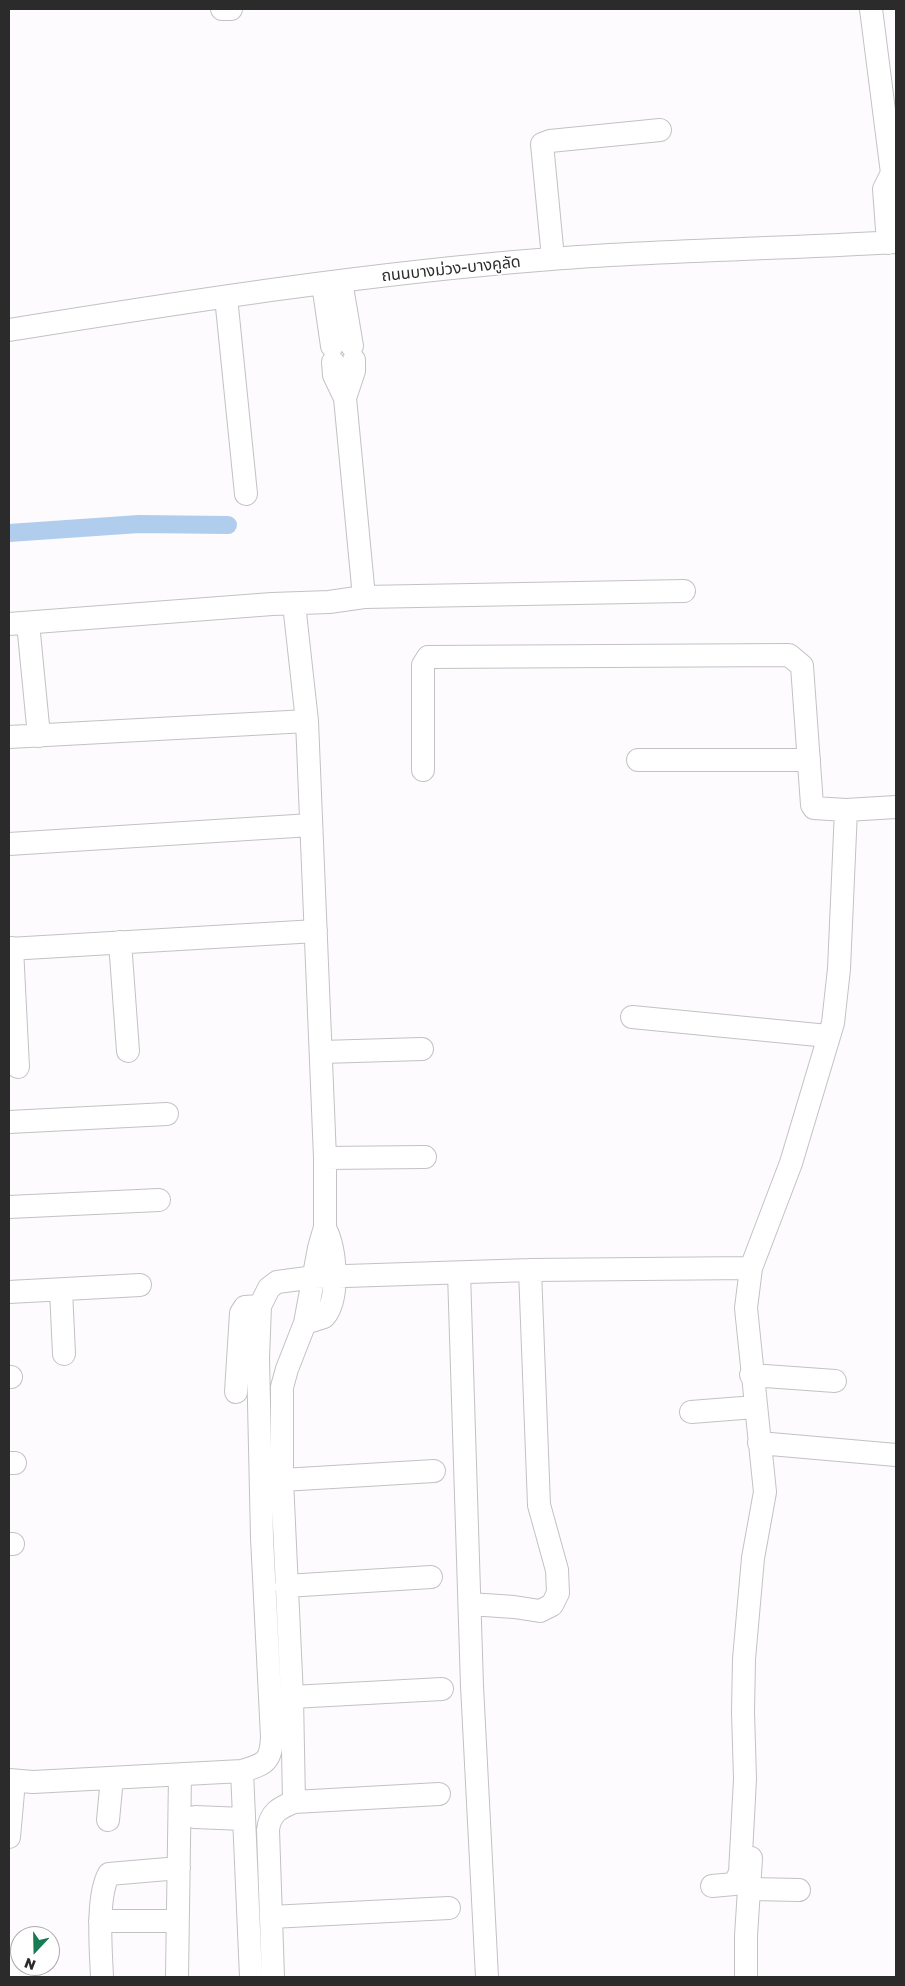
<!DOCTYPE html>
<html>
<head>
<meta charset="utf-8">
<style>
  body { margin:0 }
  #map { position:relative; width:905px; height:1986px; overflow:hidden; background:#fdfbfe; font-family:"Golos Text",sans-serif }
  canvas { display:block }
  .frame { position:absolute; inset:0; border:10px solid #2c2b2c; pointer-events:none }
  .north { position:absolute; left:10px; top:1926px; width:50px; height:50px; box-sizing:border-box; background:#fff; border:1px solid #abaaab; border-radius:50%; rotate:201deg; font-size:14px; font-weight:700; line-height:20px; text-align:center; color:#2c2b2c }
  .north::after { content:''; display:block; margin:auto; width:18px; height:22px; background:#177b53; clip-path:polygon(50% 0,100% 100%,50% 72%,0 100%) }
</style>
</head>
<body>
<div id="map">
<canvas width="905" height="1986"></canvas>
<div class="frame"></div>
<div class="north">N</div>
</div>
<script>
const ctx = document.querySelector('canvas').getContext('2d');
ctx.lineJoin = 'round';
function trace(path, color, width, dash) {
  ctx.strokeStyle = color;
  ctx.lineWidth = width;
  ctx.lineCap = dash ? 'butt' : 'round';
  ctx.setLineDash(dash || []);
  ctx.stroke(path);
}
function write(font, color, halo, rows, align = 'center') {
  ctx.font = font + ' "Golos Text","Noto Sans Thai",sans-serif';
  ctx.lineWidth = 4;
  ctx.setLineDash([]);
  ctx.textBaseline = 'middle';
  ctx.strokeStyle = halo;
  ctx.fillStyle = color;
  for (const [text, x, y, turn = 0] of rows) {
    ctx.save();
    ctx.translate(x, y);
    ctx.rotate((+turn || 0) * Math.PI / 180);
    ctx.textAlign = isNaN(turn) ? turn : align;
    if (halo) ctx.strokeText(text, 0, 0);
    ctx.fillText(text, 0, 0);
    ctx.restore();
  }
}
const canal = new Path2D(`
  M 9,533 L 139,524 L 228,525`);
const minor = new Path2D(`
  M 222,9 L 231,9
  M 871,9 L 892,173 L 884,189 L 888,243
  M 553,258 L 542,144 L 550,141 L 660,130
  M 341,281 L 352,346
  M 323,284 L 332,346
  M 226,297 L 246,494
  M 9,330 C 189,301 370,273 551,259 C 666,250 781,249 896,242
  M 345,398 L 354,371 L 354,360
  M 364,597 L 684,591
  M 28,623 L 39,736
  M 9,624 L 272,604 L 329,602 L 364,597 L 345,398 L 334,375 L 333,362
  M 9,737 L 307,721
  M 638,760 L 809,760
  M 423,770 L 423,665 L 428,657 L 789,655 L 802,666 L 812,805 L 814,808 L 846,810 L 896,807
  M 9,844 L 311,825
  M 120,942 L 128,1051
  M 12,948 L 18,1067
  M 9,949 L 316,931
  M 632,1017 L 828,1036
  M 322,1052 L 422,1049
  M 9,1122 L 167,1114
  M 325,1158 L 425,1157
  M 9,1207 L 159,1200
  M 459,1273 L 472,1686 L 487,1977
  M 61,1290 L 64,1354
  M 9,1292 L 140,1285
  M 305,1323 L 324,1317 C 340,1299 336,1249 325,1228
  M 751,1375 L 835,1381
  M 9,1377 L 11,1377
  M 236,1392 L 241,1313 L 245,1307 L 260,1306
  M 691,1412 L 755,1407
  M 759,1443 L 896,1455
  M 9,1463 L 15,1463
  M 282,1480 L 434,1471
  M 9,1544 L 13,1544
  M 286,1586 L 431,1577
  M 470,1604 L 514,1607 L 540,1611 L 552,1605 L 558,1593 L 557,1570 L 539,1505 L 530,1270
  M 292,1697 L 442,1689
  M 242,1771 L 251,1977
  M 9,1780 L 33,1782 L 242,1771 C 265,1764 271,1762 272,1737 L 262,1538 L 258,1358 L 260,1306 L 269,1288 L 277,1282 L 315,1277 L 530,1270 L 751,1268
  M 294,1802 L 292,1697 L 282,1480 L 282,1387 L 287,1369 L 305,1323 L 319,1248 L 325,1227 L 325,1158 L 307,721 L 294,604
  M 195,1817 L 244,1819
  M 108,1820 L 112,1778
  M 9,1837 L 14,1781
  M 712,1886 L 734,1884 L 740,1873 L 745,1779 L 743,1712 L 744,1659 L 753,1558 L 765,1492 L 746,1308 L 751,1268 L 791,1163 L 833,1023 L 839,969 L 846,810
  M 750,1889 L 799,1890
  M 271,1917 L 449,1908
  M 100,1921 L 177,1921
  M 102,1977 C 101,1951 96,1897 109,1874 L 179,1868
  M 177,1977 L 180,1775
  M 273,1977 L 268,1830 C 270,1813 279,1808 294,1802 L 439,1794
  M 746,1977 L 746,1936 L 751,1858`);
const streetNames = [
  ["ถนนบางม่วง-บางคูลัด",451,269,-6]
];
trace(canal, '#b0cdee', 18);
trace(minor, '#c3c1c4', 24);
trace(minor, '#fff', 22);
write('16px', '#2c2b2c', '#fff', streetNames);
</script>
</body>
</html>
